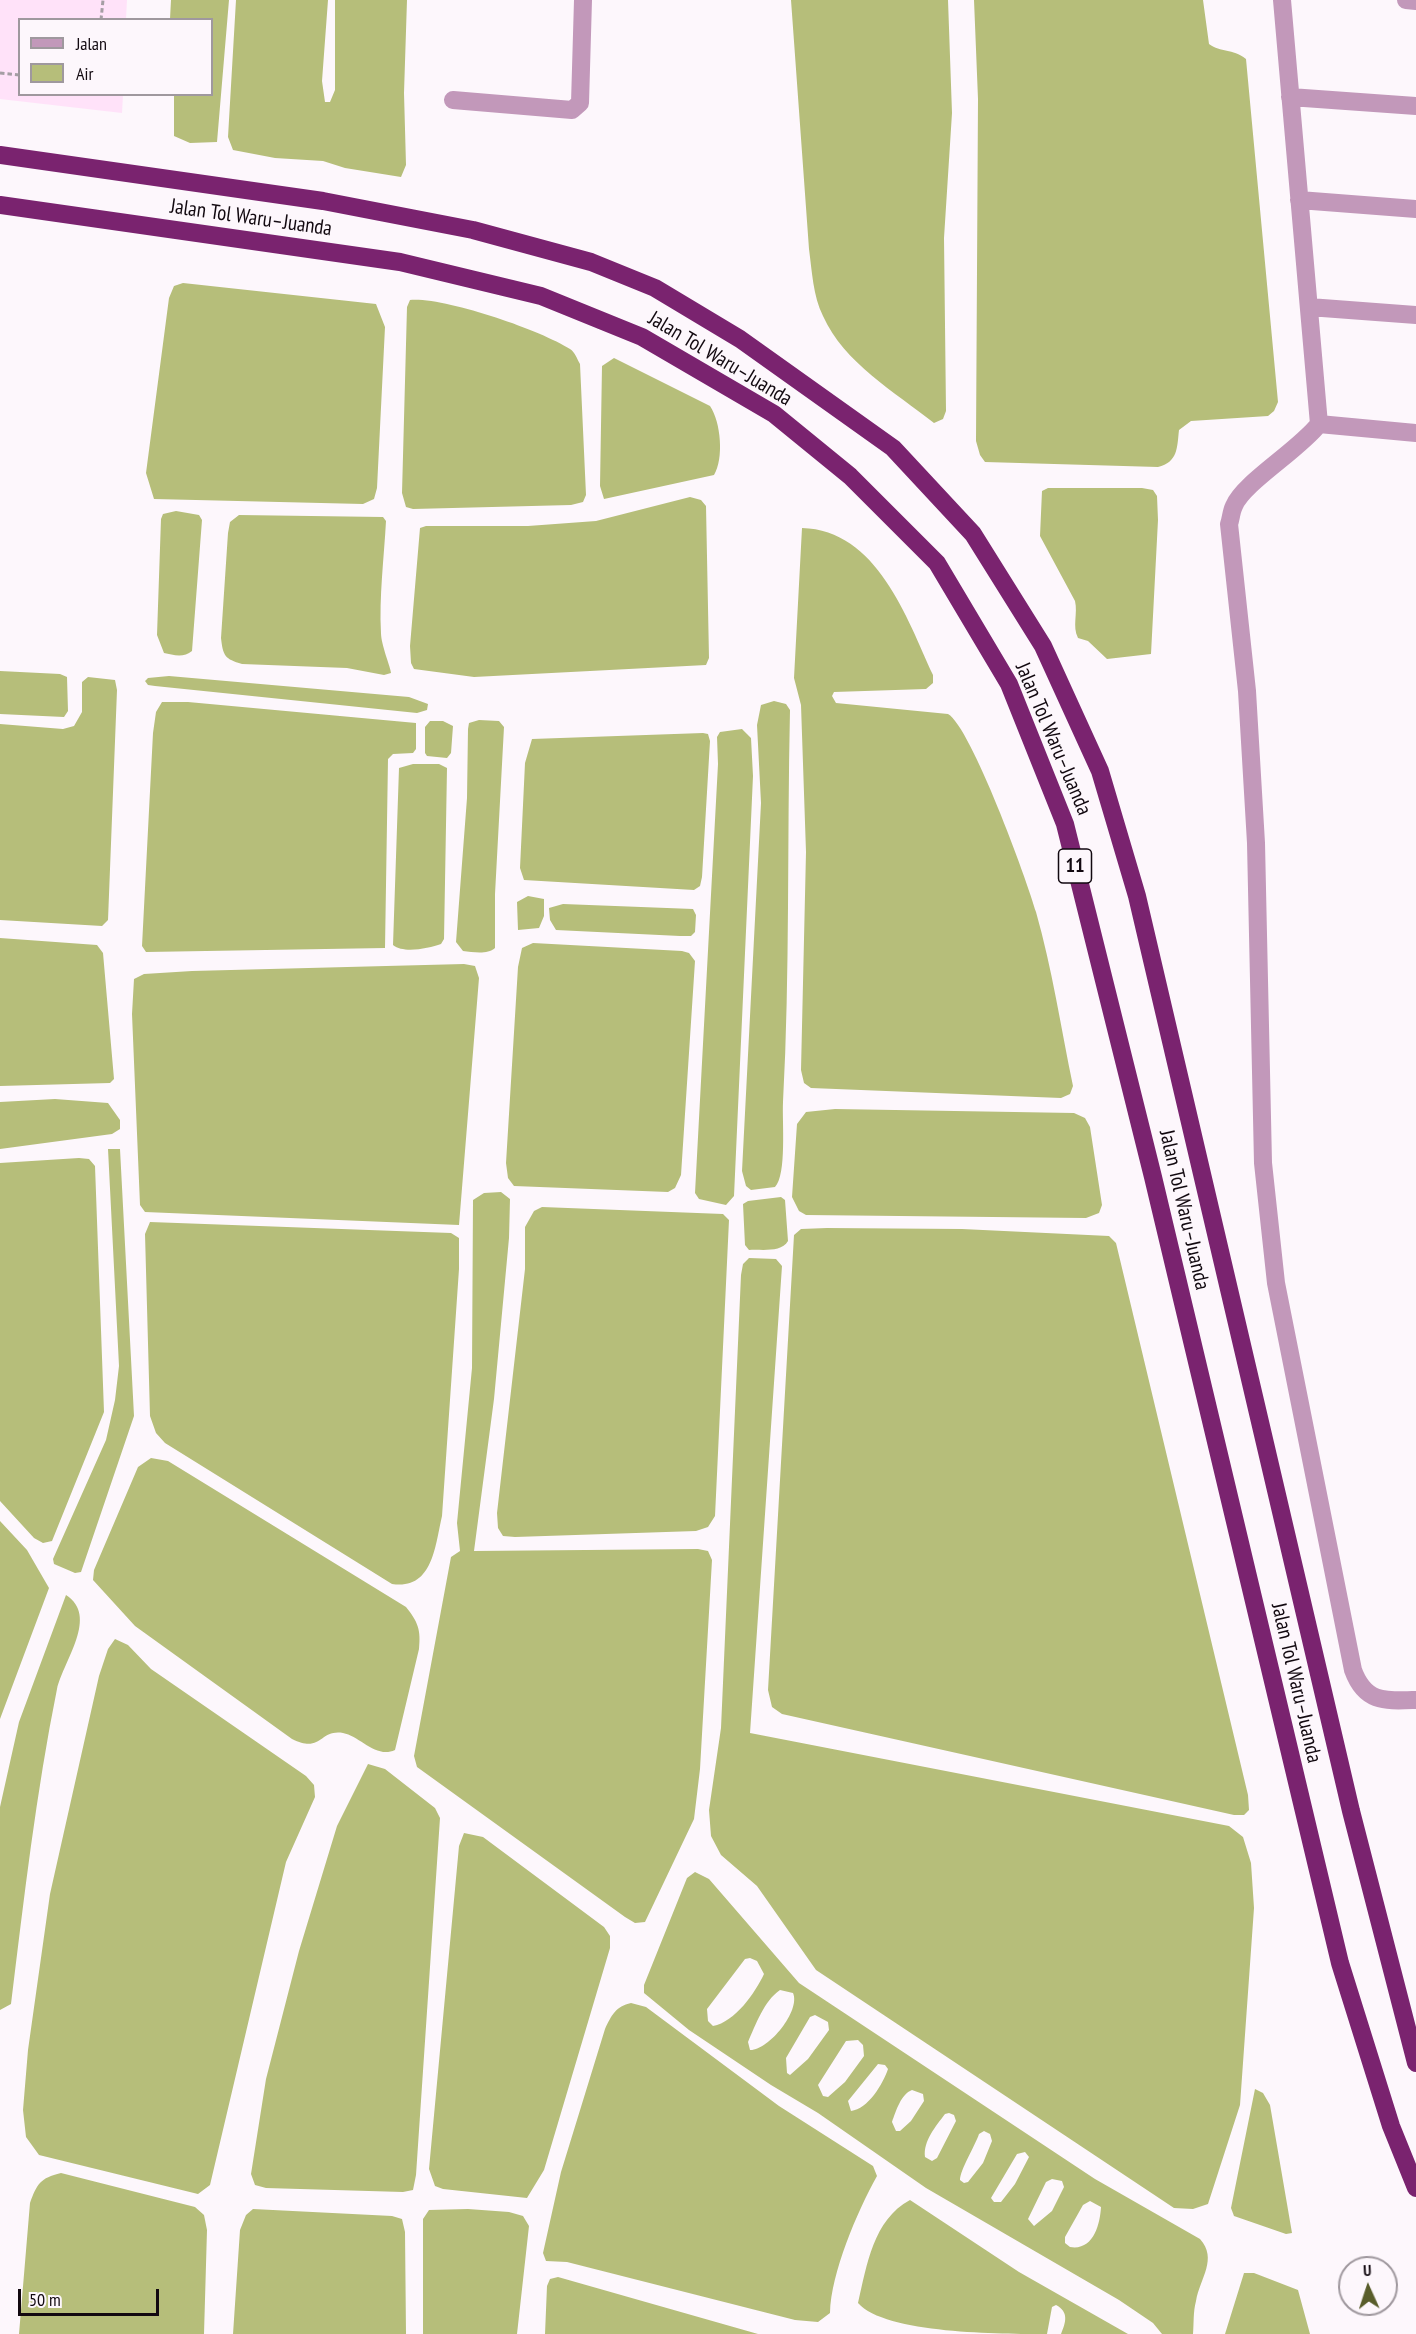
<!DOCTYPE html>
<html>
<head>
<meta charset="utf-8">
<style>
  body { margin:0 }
  #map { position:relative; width:1416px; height:2334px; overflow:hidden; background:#fdf7fc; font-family:"PT Sans Narrow",sans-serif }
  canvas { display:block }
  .legend { position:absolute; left:18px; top:18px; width:195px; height:78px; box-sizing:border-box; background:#fdf7fc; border:2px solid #9f989e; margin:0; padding:8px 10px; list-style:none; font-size:18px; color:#120910 }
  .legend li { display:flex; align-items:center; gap:12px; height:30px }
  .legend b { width:30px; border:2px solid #9f989e }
  .north { position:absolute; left:1338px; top:2256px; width:60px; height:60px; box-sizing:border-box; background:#fdf7fc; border:2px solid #9f989e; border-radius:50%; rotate:357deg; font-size:16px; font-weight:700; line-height:24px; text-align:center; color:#120910 }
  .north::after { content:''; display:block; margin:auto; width:21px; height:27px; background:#595d2b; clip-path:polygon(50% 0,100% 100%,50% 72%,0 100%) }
  .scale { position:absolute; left:18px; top:2289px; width:141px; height:27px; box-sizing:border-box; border:3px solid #120910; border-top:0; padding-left:8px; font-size:18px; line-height:21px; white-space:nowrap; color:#120910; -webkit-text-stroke:4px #fdf7fc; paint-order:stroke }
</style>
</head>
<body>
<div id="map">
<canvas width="1416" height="2334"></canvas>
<ul class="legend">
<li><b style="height:8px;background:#c298ba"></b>Jalan</li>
<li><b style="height:16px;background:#b6be7a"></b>Air</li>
</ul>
<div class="north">U</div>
<div class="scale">50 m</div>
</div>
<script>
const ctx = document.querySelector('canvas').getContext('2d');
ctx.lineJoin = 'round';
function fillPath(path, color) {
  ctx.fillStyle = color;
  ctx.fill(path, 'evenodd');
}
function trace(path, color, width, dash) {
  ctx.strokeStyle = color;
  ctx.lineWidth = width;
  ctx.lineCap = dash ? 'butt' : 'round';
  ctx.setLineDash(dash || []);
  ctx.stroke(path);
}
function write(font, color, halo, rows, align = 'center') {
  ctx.font = font + ' "PT Sans Narrow",sans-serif';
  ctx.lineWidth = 4.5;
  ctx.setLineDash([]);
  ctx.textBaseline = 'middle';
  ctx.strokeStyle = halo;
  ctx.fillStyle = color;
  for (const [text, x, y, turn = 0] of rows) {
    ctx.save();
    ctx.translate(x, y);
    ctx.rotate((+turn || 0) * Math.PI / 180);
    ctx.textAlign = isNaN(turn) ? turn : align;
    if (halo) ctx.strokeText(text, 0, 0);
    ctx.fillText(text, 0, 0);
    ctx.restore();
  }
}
const built = new Path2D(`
  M 0,0 L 127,0 L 126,19 L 20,20 L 20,94 L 123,95 L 122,113 L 0,99 Z`);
const water = new Path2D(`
  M 171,0 L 229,0 L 217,142 L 190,143 L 174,136 L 174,95 L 212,94 L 212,20 L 170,19 Z
  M 236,0 L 328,0 L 322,81 L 325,102 L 330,102 L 335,90 L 335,0 L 407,0 L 404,93 L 406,165 L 401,177 L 345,168 L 323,161 L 275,158 L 233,150 L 228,137 Z
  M 791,0 L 948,0 L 952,113 L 944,238 L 946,411 L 943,419 L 934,423 C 895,392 844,363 823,316 C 813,296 812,271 809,249 Z
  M 974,0 L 1203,0 L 1209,44 C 1221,53 1232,48 1246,59 L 1278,402 L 1274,411 L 1268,416 L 1191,421 L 1179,430 C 1177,448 1178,462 1158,467 L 985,462 L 980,455 L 976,441 L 978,99 Z
  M 183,283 L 376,304 L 385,327 L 377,488 L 374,499 L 363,504 L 154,499 L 146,473 L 169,298 L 174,286 Z
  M 410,300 C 445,297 540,330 570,349 C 575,352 577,359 580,364 L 586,495 L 583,502 L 571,505 L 413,509 L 406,507 L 402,493 L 407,307 Z
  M 614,358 L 710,406 C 721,422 724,459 714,475 L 604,499 L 600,486 L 602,366 Z
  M 1048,488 L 1142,488 L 1153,490 L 1157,496 L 1158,520 L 1151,654 L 1107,659 L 1088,641 L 1078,638 C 1072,626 1078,614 1075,601 L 1040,536 L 1042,491 Z
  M 690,497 L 701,500 L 706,506 L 709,658 L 706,665 L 474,677 L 414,669 L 411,663 L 410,646 L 420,528 L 426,526 L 528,526 L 596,521 Z
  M 176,511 L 199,515 L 202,520 L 192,651 C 184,658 173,655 164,653 L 157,635 L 161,519 L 163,514 Z
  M 239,515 L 383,517 L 386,521 C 384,558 379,597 381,633 C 381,645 391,668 391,673 L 384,675 L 347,668 L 242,664 C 225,659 223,656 221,638 L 228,533 L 230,522 Z
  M 802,528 C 877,530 907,618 933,675 L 933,683 L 926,689 L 834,692 L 832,696 L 836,703 L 948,714 C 971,727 1027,880 1036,912 C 1052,968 1061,1028 1073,1086 L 1070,1094 L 1061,1098 L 811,1088 L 804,1083 L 801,1070 L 806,852 L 801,705 L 794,678 Z
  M 0,671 L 60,674 L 67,677 L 68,711 L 64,717 L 0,714 Z
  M 169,676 L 409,697 L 428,704 L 427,710 L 417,713 L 155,686 L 148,685 L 145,681 L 148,678 Z
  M 88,677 L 115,680 L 117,690 L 108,920 L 102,926 L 0,920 L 0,724 L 63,729 L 74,726 L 82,712 L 82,682 Z
  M 774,701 L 786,704 L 790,710 C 787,841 790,972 783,1102 C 782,1121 787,1175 775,1187 L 751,1190 L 746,1186 L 742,1171 L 761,803 L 757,725 L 761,705 Z
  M 162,702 L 188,702 L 416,723 L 416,749 L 413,753 L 393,754 L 388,759 L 385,948 L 146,952 L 142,946 L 153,733 L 156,712 Z
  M 479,720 L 499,721 L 504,727 L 495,894 L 495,948 C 487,955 473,952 463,951 L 456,942 L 467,798 L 468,729 L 469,723 Z
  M 430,721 L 443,721 L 453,726 L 451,753 L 447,758 L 427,756 L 425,753 L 425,727 Z
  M 742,729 L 751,738 L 753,776 L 734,1196 L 726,1205 L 699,1199 L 695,1193 L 718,764 L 717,737 L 720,732 Z
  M 703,733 L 708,734 L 710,741 L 702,877 L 700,886 L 694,890 L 524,880 L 520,868 L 525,763 L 532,739 Z
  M 413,764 L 439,764 L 447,768 L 444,939 L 441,944 C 429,948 404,954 393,945 L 399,768 Z
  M 528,896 L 544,899 L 544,916 L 539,928 L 518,930 L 517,902 Z
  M 563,904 L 693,909 L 696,915 L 695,932 L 691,936 L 680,936 L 556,930 L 550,920 L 549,908 Z
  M 0,938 L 97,945 L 103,953 L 114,1079 L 110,1083 L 0,1086 Z
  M 533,943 L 682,951 L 689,953 L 695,961 L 681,1175 L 675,1188 L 668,1192 L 514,1186 L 508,1178 L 506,1163 L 518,967 L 522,948 Z
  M 464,964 L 475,966 L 479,978 L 459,1225 L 145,1212 L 140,1205 L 132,1014 L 134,979 L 144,974 L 192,971 Z
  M 55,1099 L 108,1103 L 120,1120 L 120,1129 L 112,1134 L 0,1149 L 0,1102 Z
  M 835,1109 L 1074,1113 L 1085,1118 L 1090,1127 L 1102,1205 L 1099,1213 L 1086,1218 L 806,1215 L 799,1211 L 792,1197 L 797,1124 L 806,1112 Z
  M 108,1149 L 120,1149 L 134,1416 L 81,1572 L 75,1573 L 54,1564 L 53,1559 L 106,1440 L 115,1400 L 119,1366 Z
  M 79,1158 L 89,1159 L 95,1166 L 104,1412 L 52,1541 L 43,1543 L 34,1538 L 0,1501 L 0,1163 Z
  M 501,1192 L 510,1199 L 509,1238 L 494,1399 L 474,1551 L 698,1549 L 708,1551 L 712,1560 L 700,1769 L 694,1819 L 645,1922 L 635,1923 L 625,1917 L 417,1767 L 414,1756 L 451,1557 L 460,1551 L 457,1523 L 472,1368 L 473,1200 L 484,1193 Z
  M 781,1197 L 785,1200 L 788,1241 C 781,1253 762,1249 749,1250 L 745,1245 L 743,1204 L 748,1201 Z
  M 542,1207 L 723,1214 L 729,1220 L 715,1516 L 708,1527 L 696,1531 L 515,1537 L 503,1536 L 498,1528 L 497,1513 L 525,1269 L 525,1227 L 534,1211 Z
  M 150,1222 L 451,1233 L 459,1238 L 459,1269 L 442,1516 C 435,1546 433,1590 392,1584 L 165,1443 L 156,1433 L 150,1416 L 145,1234 Z
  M 827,1228 L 962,1229 L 1109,1236 L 1116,1243 L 1248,1795 L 1249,1810 L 1244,1815 L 1234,1815 L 782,1714 L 772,1707 L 768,1690 L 794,1235 L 801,1229 Z
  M 749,1258 L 776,1259 L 782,1266 L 750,1733 L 1229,1826 L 1243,1837 L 1251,1863 L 1254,1908 L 1240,2105 L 1208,2204 L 1193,2209 L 1174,2208 L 816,1970 L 757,1886 L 721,1855 L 711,1836 L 709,1810 L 721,1728 L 741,1275 L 743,1264 Z
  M 151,1458 L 168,1461 L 406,1607 C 418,1622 421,1630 419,1649 L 395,1750 C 376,1759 360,1736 343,1733 C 319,1729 322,1754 292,1739 L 135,1626 L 93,1580 L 94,1570 L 138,1467 Z
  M 0,1521 L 27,1550 L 49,1588 L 0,1719 Z
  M 66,1595 C 99,1616 64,1660 57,1689 C 36,1793 24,1898 11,2004 L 0,2010 L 0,1807 L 19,1722 Z
  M 115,1639 L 128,1645 L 151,1669 L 306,1776 L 314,1785 L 315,1797 L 286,1862 L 210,2185 L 198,2194 L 39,2155 L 26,2137 L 23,2110 L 28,2050 L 50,1894 L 99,1676 L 108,1649 Z
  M 368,1764 L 385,1769 L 435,1808 L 440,1818 L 416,2175 L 413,2190 L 403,2192 L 266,2188 L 255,2185 L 251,2174 L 266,2079 L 299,1951 L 337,1826 Z
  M 464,1833 L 483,1837 L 604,1927 L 610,1936 L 610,1948 L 544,2170 L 527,2198 L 443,2189 L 435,2186 L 429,2169 L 459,1846 Z
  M 695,1872 L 709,1879 L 799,1983 L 1095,2179 L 1200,2239 C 1218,2259 1200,2278 1196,2301 C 1193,2312 1194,2323 1193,2334 L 1162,2334 L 1153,2323 L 1119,2300 L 926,2188 L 818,2113 L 771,2085 L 689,2030 L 644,1993 L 644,1985 L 687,1878 ZM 750,1958 L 757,1961 L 764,1974 C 755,1993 735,2022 713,2026 L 708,2021 L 707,2009 L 745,1959 ZM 780,1990 L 793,1993 C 801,2011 768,2051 750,2050 L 748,2042 C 756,2024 764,2001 780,1990 ZM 815,2015 L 828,2022 L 829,2030 L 808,2059 L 790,2075 L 787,2073 L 786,2058 L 810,2017 ZM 858,2040 L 863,2045 L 864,2056 L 845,2082 L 828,2097 L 823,2096 L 818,2085 L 846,2041 ZM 878,2064 L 885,2065 L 888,2069 C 883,2084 868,2109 851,2111 L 848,2101 ZM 912,2090 L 923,2094 L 924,2101 L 911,2121 L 900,2131 L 896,2131 L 892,2122 C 896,2111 901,2094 912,2090 ZM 949,2113 L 954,2115 L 956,2121 L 937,2158 L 932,2161 L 925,2157 C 923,2141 936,2126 945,2114 ZM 984,2131 L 990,2134 L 992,2141 L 983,2163 L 968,2182 L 964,2183 L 960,2180 C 960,2170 975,2146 979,2134 ZM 1025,2152 L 1029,2157 L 1015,2184 L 1001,2202 L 994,2202 L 991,2198 L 1017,2154 ZM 1052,2179 L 1062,2181 L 1064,2187 L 1052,2211 L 1034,2226 L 1028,2219 L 1046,2182 ZM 1090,2201 L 1101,2207 C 1100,2225 1093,2251 1070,2247 L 1065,2243 L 1065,2237 L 1083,2205 Z
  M 631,2003 L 646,2007 L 779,2106 L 873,2166 L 877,2176 C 857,2212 831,2273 830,2313 L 818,2322 L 795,2320 L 567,2262 L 546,2261 L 543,2253 L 561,2172 L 605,2029 C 611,2016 616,2006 631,2003 Z
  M 1255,2089 L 1263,2093 L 1270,2105 L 1292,2233 L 1286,2234 L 1234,2216 L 1231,2208 Z
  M 61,2173 L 195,2207 L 204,2215 L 207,2230 L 204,2334 L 19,2334 L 30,2203 C 37,2184 40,2178 61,2173 Z
  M 910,2200 L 1019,2272 L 1128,2334 L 1061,2334 C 1066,2322 1069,2312 1056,2305 L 1052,2307 L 1047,2334 C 1002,2334 885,2334 858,2303 C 867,2265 873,2220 910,2200 Z
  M 253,2209 L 392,2216 L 402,2219 L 405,2232 L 406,2334 L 233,2334 L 240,2230 L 246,2215 Z
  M 468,2209 L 509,2212 L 523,2216 L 529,2226 L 517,2334 L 423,2334 L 423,2219 L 429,2210 Z
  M 1244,2273 L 1254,2273 L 1298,2290 L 1310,2334 L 1225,2334 Z
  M 558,2277 L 758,2334 L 545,2334 L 547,2286 L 550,2279 Z`);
const path = new Path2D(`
  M 101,20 L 103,0
  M 0,73 L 20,75`);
const minor = new Path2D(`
  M 1282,0 L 1319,424 C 1299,450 1243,483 1234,506 C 1231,512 1231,519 1229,524 L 1247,691 L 1256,843 L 1263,1163 L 1276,1283 L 1353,1670 C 1365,1703 1385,1701 1416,1700
  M 1406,0 L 1416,1
  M 1290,97 L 1416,106
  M 453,100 L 572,110 L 580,103 L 583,0
  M 1299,200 L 1416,209
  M 1309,307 L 1416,315
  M 1319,424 L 1416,433`);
const highway = new Path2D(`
  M 0,155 L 323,201 L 473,230 L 591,262 L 655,288 L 740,339 L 893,448 L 973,534 L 1043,646 L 1100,771 L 1137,896 L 1351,1811 L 1416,2063
  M 0,205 L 400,262 L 541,296 L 642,337 L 774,414 L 850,476 L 937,563 L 1009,684 L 1065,824 L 1153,1177 L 1340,1963 L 1391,2126 L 1416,2188`);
const shields = [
  [1075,866,33]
];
const shieldNames = [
  ["11",1075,866]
];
const streetNames = [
  ["Jalan Tol Waru–Juanda",251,218,8],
  ["Jalan Tol Waru–Juanda",720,359,31],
  ["Jalan Tol Waru–Juanda",1053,739,67],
  ["Jalan Tol Waru–Juanda",1184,1210,77],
  ["Jalan Tol Waru–Juanda",1296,1683,77]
];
fillPath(built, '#ffe2f9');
fillPath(water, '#b6be7a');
trace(path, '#a59ea4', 3, [4.5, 3]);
trace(minor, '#c298ba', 18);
trace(highway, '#7a236f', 18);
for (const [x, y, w] of shields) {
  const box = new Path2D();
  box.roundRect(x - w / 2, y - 17, w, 34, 4.5);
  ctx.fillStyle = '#fdf7fc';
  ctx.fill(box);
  trace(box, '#120910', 1.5);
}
write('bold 20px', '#120910', null, shieldNames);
write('21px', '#120910', '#fdf7fc', streetNames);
</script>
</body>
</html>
